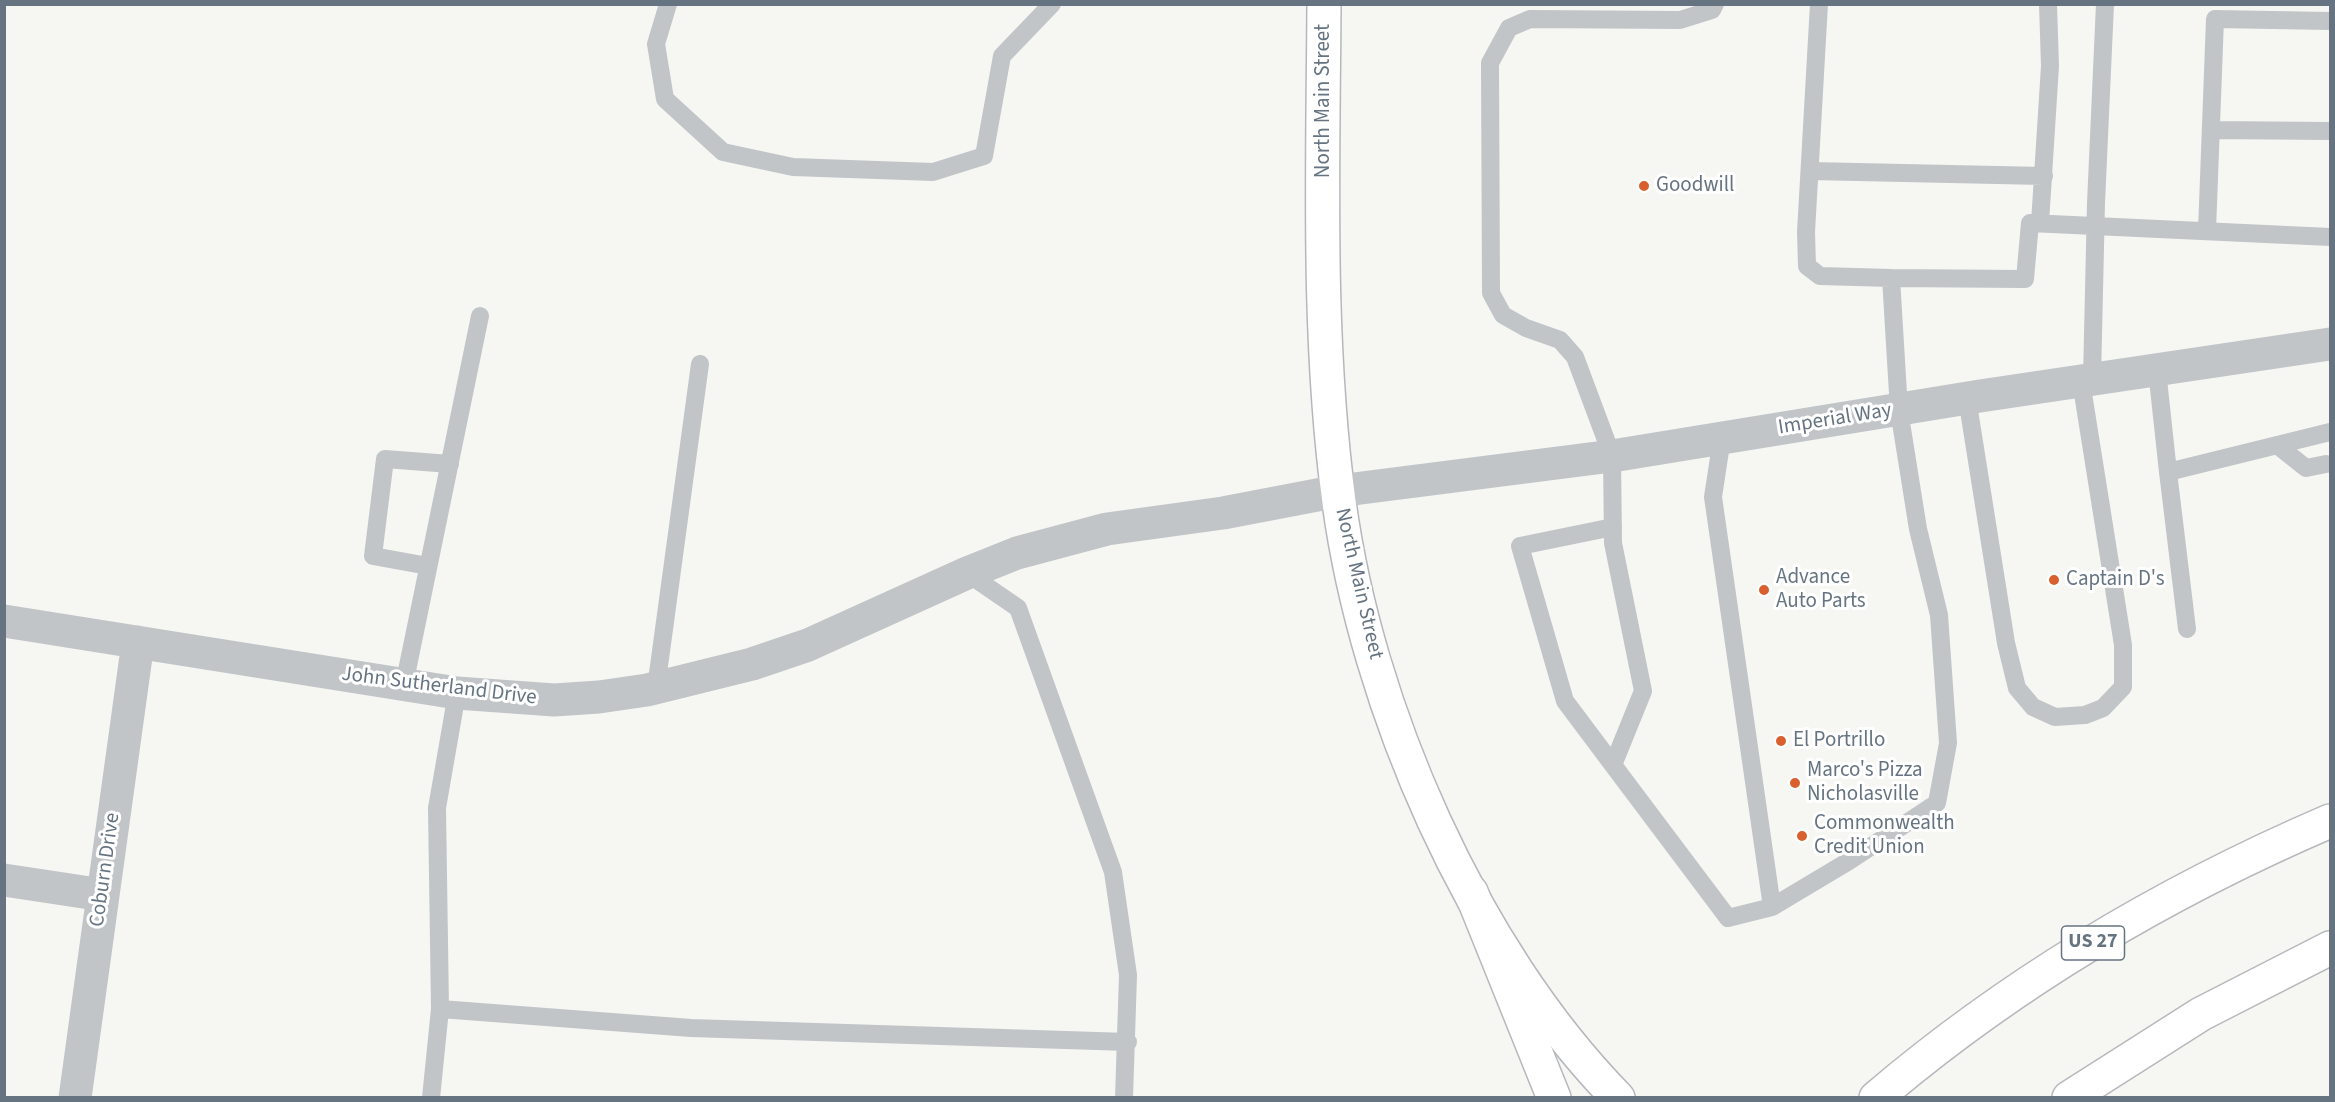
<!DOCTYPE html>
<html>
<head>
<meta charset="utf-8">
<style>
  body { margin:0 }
  #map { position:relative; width:2335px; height:1102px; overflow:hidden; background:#f6f6f3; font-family:"Source Sans 3",sans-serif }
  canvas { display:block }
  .frame { position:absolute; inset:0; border:6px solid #667482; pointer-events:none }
</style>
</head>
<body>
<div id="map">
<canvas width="2335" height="1102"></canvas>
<div class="frame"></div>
</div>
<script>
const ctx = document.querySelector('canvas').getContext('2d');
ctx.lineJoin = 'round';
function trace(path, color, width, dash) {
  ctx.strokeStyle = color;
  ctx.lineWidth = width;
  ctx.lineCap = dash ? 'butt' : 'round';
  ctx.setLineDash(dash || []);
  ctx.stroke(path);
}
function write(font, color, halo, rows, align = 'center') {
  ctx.font = font + ' "Source Sans 3",sans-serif';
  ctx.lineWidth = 6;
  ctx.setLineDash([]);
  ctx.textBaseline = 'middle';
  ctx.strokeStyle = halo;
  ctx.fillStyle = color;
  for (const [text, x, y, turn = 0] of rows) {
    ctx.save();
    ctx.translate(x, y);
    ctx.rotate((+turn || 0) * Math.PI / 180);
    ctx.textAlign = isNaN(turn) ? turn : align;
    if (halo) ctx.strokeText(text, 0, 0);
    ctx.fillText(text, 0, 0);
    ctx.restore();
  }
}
const lane = new Path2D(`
  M 668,4 L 656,44 L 665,99 L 723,152 L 793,167 L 933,172 L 984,156 L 1002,56 L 1052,4
  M 1715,4 L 1712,10 L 1680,20 L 1530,19 L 1509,28 L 1490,63 L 1491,293 L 1503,315 L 1526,328 L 1560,340 L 1575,357 L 1612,456 L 1613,543 L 1643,691 L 1613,765 L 1728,918 L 1772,907 L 1849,861 L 1937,803 L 1948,743 L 1939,615 L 1918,529 L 1899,410 L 1891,278 L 2025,279 L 2030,223 L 2330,237
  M 1819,4 L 1806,232 L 1807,266 L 1820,276 L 1891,278
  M 2211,130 L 2330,131
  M 1810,171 L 2044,176
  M 2040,223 L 2050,66 L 2048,4
  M 2207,231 L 2215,19 L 2330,21
  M 2157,370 L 2168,472 L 2330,432
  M 2092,379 L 2096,203 L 2105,4
  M 1967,398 L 2006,643 L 2017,688 L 2033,707 L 2055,717 L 2085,715 L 2103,708 L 2123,687 L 2123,645 L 2081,381
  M 1722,438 L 1713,497 L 1772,907
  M 2277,445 L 2306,468 L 2326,464
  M 2168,472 L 2187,629
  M 428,566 L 373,556 L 385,459 L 450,464
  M 967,573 L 1018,608 L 1113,872 L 1128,975 L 1124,1098
  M 404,685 L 480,316
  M 656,688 L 700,364
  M 1613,765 L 1565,701 L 1520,546 L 1613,527
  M 440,1009 L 691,1028 L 1128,1042
  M 431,1098 L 440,1009 L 437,808 L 457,693`);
const street = new Path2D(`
  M 4,621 L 457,693 L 554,700 L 599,697 L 647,690 L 752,664 L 808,645 L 967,573 L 1017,553 L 1107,529 L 1223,513 L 1338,491 L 1612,456 L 1980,396 L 2330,344
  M 4,880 L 103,895
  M 75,1098 L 138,642`);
const primary = new Path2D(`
  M 1324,4 C 1323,170 1317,338 1339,502 C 1367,708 1472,949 1618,1098`);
const highway = new Path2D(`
  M 1471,892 L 1554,1098
  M 1876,1098 C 2011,983 2167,891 2330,821
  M 2069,1098 L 2201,1014 L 2330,948`);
const markers = [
  [1644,186,6,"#da5f2f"],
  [2054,580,6,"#da5f2f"],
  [1764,590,6,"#da5f2f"],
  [1781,741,6,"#da5f2f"],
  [1795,783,6,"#da5f2f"],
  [1802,836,6,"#da5f2f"]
];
const shields = [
  [2093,943,63]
];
const shieldNames = [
  ["US 27",2093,943]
];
const streetNames = [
  ["North Main Street",1324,101,-90],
  ["Imperial Way",1835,420,-9],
  ["North Main Street",1358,584,77],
  ["John Sutherland Drive",439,687,7],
  ["Coburn Drive",106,870,-82]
];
const poiNames = [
  ["Goodwill",1656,186],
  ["Advance",1776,578],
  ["Auto Parts",1776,602],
  ["Captain D's",2066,580],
  ["El Portrillo",1793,741],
  ["Marco's Pizza",1807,771],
  ["Nicholasville",1807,795],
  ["Commonwealth",1814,824],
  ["Credit Union",1814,848]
];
trace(primary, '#b4b8bc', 36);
trace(highway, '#b6b9bc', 36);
trace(lane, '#c1c5c8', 18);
trace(street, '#c1c5c8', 33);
trace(primary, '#fff', 33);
trace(highway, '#fff', 33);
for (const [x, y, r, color] of markers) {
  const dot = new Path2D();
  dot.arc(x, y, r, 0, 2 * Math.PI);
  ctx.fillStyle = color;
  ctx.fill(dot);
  trace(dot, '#fff', 2);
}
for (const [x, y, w] of shields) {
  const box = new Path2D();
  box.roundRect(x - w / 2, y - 17, w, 34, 4.5);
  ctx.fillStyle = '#fff';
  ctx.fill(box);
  trace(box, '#667482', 1.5);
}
write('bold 20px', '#667482', null, shieldNames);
write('21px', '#667482', '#fff', streetNames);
write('21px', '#667482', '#fff', poiNames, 'left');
</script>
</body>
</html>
